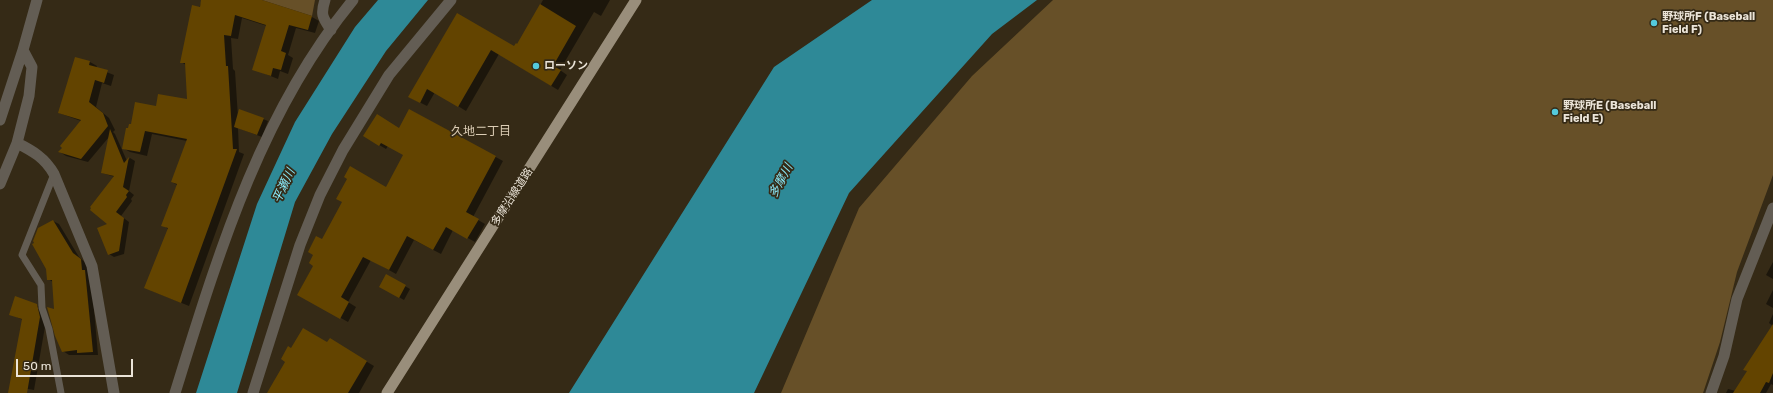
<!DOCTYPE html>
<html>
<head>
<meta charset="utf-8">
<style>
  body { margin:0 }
  #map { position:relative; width:1773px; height:393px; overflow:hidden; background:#352a16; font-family:Rubik,sans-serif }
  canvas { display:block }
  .scale { position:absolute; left:16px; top:359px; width:117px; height:18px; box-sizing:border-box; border:2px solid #ebe4d8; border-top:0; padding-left:5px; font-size:12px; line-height:14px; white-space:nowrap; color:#ebe4d8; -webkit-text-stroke:3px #352a16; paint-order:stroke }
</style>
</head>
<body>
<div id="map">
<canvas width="1773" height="393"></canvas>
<div class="scale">50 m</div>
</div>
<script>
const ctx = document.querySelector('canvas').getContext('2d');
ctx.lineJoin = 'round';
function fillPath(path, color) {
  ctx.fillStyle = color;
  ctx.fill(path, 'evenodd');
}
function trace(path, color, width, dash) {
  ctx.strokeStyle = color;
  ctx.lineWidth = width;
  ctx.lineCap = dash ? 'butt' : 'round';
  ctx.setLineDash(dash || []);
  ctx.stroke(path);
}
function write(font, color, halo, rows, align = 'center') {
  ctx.font = font + ' Rubik,"Noto Sans JP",sans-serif';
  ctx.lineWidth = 3.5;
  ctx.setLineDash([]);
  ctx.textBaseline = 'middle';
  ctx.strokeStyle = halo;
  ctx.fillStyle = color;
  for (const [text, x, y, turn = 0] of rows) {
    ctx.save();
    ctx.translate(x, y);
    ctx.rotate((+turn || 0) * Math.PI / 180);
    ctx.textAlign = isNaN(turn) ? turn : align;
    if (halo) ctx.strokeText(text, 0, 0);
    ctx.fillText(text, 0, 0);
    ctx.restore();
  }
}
const green = new Path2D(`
  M 262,0 L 315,0 L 312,16 Z
  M 1053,0 L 1773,0 L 1773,175 L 1737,272 L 1720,342 L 1703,393 L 781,393 L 859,208 L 972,76 Z`);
const water = new Path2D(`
  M 378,0 L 428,0 L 386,51 L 332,134 L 295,202 L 237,393 L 196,393 L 257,204 L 295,122 L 355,27 Z
  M 872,0 L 1037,0 L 992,34 L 849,193 L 754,393 L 569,393 L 774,67 Z`);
const shadow = new Path2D(`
  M 202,0 L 259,0 L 312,17 L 319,21 L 315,33 L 296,28 L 288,55 L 293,58 L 288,74 L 280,71 L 278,79 L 253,69 L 267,26 L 242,18 L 238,39 L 231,38 L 233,69 L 235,71 L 238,117 L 263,119 L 268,121 L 262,137 L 238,128 L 239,152 L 244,154 L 189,306 L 152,291 L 168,229 L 163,225 L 177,185 L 172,182 L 187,141 L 152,134 L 147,156 L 130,152 L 123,148 L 131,125 L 157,107 L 188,101 L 186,65 L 181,62 Z
  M 543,0 L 610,0 L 601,16 L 594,12 L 560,70 L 567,75 L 558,90 L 499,54 L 466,111 L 435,92 L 427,106 L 409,97 L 457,14 L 514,47 L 518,45 Z
  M 76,58 L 90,62 L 97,66 L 96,68 L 114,75 L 111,86 L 102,83 L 96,107 L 109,118 L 115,130 L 113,132 L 115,134 L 127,161 L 130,158 L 135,161 L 129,191 L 134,195 L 131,199 L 132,201 L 121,216 L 129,222 L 124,254 L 114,257 L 109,254 L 109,224 L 115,177 L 102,173 L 109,137 L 88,162 L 66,156 L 60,152 L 81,121 L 59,113 Z
  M 410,110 L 503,161 L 473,217 L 485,224 L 475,242 L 453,230 L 441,254 L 414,240 L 396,274 L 371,260 L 348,302 L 356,307 L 348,322 L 298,294 L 314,265 L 315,255 L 323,241 L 387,189 L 405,155 L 388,146 L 386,149 L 364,136 L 400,129 Z
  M 53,221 L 59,224 L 79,257 L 87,264 L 91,275 L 98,355 L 69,355 L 63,351 L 55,311 L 53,282 L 48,279 Z
  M 1773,262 L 1773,279 L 1766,275 Z
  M 387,276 L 410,289 L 404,300 L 381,287 Z
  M 1773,290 L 1773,308 L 1766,304 Z
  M 36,305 L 43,308 L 46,321 L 34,390 L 17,387 L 23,320 L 10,314 Z
  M 1773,314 L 1773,326 L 1769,323 Z
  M 1773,326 L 1773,385 L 1771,384 L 1766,393 L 1726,393 L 1728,389 L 1736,391 Z
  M 330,340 L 374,366 L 359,393 L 271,393 L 292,349 L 328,343 Z`);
const building = new Path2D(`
  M 201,0 L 262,0 L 312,16 L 308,30 L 289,25 L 281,51 L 286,53 L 281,70 L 273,68 L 271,76 L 252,70 L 266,25 L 235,15 L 231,36 L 224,35 L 226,66 L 228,66 L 233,149 L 237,149 L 181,303 L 144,288 L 168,228 L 161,226 L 177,184 L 171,182 L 187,139 L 145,131 L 140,152 L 122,149 L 126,128 L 128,128 L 129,124 L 131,124 L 135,102 L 156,106 L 158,94 L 187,99 L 185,63 L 180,63 L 192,5 L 200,7 Z
  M 540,4 L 576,26 L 553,66 L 561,70 L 551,86 L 491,50 L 458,107 L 427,89 L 420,103 L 408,97 L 457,13 L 514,46 L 516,43 L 517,44 Z
  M 75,57 L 90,61 L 89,65 L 108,70 L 104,83 L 95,80 L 89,102 L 103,113 L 108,126 L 81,159 L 58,152 L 62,148 L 60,146 L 81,120 L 58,113 Z
  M 239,109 L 264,118 L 257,135 L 234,127 Z
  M 409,109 L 496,156 L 466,212 L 479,219 L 467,239 L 446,227 L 433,250 L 407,236 L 389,270 L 363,257 L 341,297 L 349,302 L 340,319 L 297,295 L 313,266 L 309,263 L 313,255 L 308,252 L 316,236 L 322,239 L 342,202 L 336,199 L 347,179 L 344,177 L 350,166 L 386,187 L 403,155 L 381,143 L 379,146 L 363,136 L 377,114 L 399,128 Z
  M 110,129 L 124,163 L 129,157 L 123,187 L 129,191 L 126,195 L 127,197 L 116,212 L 124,218 L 119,251 L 108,255 L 97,228 L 107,224 L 90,210 L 91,208 L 90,207 L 114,176 L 101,173 Z
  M 53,220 L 73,253 L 81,259 L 82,270 L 85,270 L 93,352 L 77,353 L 77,350 L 62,352 L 55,336 L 47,307 L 54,309 L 52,280 L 47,280 L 46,269 L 32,244 L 34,243 L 33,241 L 38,228 Z
  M 386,274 L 406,285 L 399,298 L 379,287 Z
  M 15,296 L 37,304 L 40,317 L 27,393 L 8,393 L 22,319 L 9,315 Z
  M 1773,324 L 1773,373 L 1769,383 L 1766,382 L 1760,393 L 1733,393 L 1747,371 L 1743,370 Z
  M 303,328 L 327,342 L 330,338 L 367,361 L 348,393 L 267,393 L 285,362 L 281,359 L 288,346 L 291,348 Z`);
const service = new Path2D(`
  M 54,174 L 22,255 L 41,285 L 42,308 L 49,329 L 61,393`);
const minor = new Path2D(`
  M 325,0 C 320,15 323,18 331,30
  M 0,120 L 23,50 L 37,0
  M 17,143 C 33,151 45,158 54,174 L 92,266 L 114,393
  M 0,184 L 17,143 L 29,96 L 32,67 L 23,50
  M 175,393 C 218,255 260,113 353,0
  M 253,393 L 300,245 L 320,195 L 343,150 L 389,75 L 451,0
  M 1711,393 L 1724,356 L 1737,299 L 1773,208`);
const primary = new Path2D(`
  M 387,393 L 636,0`);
const markers = [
  [1654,23,4,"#54cadd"],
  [536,66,4,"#54cadd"],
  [1555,112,4,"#54cadd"]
];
const poiNames = [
  ["野球所F (Baseball",1662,17],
  ["Field F)",1662,30],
  ["ローソン",544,66],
  ["野球所E (Baseball",1563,106],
  ["Field E)",1563,119]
];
const streetNames = [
  ["多摩沿線道路",512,197,-57]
];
const neighbourhoodNames = [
  ["久地二丁目",481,132]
];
const waterNames = [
  ["多摩川",781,181,-62],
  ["平瀬川",284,186,-65]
];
fillPath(green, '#675028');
fillPath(water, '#2e8997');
fillPath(shadow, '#0007');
fillPath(building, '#634400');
trace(service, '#635d54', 7);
trace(minor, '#635d54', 11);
trace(primary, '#998e7b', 11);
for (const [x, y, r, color] of markers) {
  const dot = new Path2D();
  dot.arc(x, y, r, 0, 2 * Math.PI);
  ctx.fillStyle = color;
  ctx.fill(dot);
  trace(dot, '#352a16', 1.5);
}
write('bold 11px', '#ebe4d8', '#352a16', poiNames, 'left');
write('11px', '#ebe4d8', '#352a16', streetNames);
write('12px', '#dccdb5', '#352a16', neighbourhoodNames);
write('italic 12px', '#89e9f9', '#352a16', waterNames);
</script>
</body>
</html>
